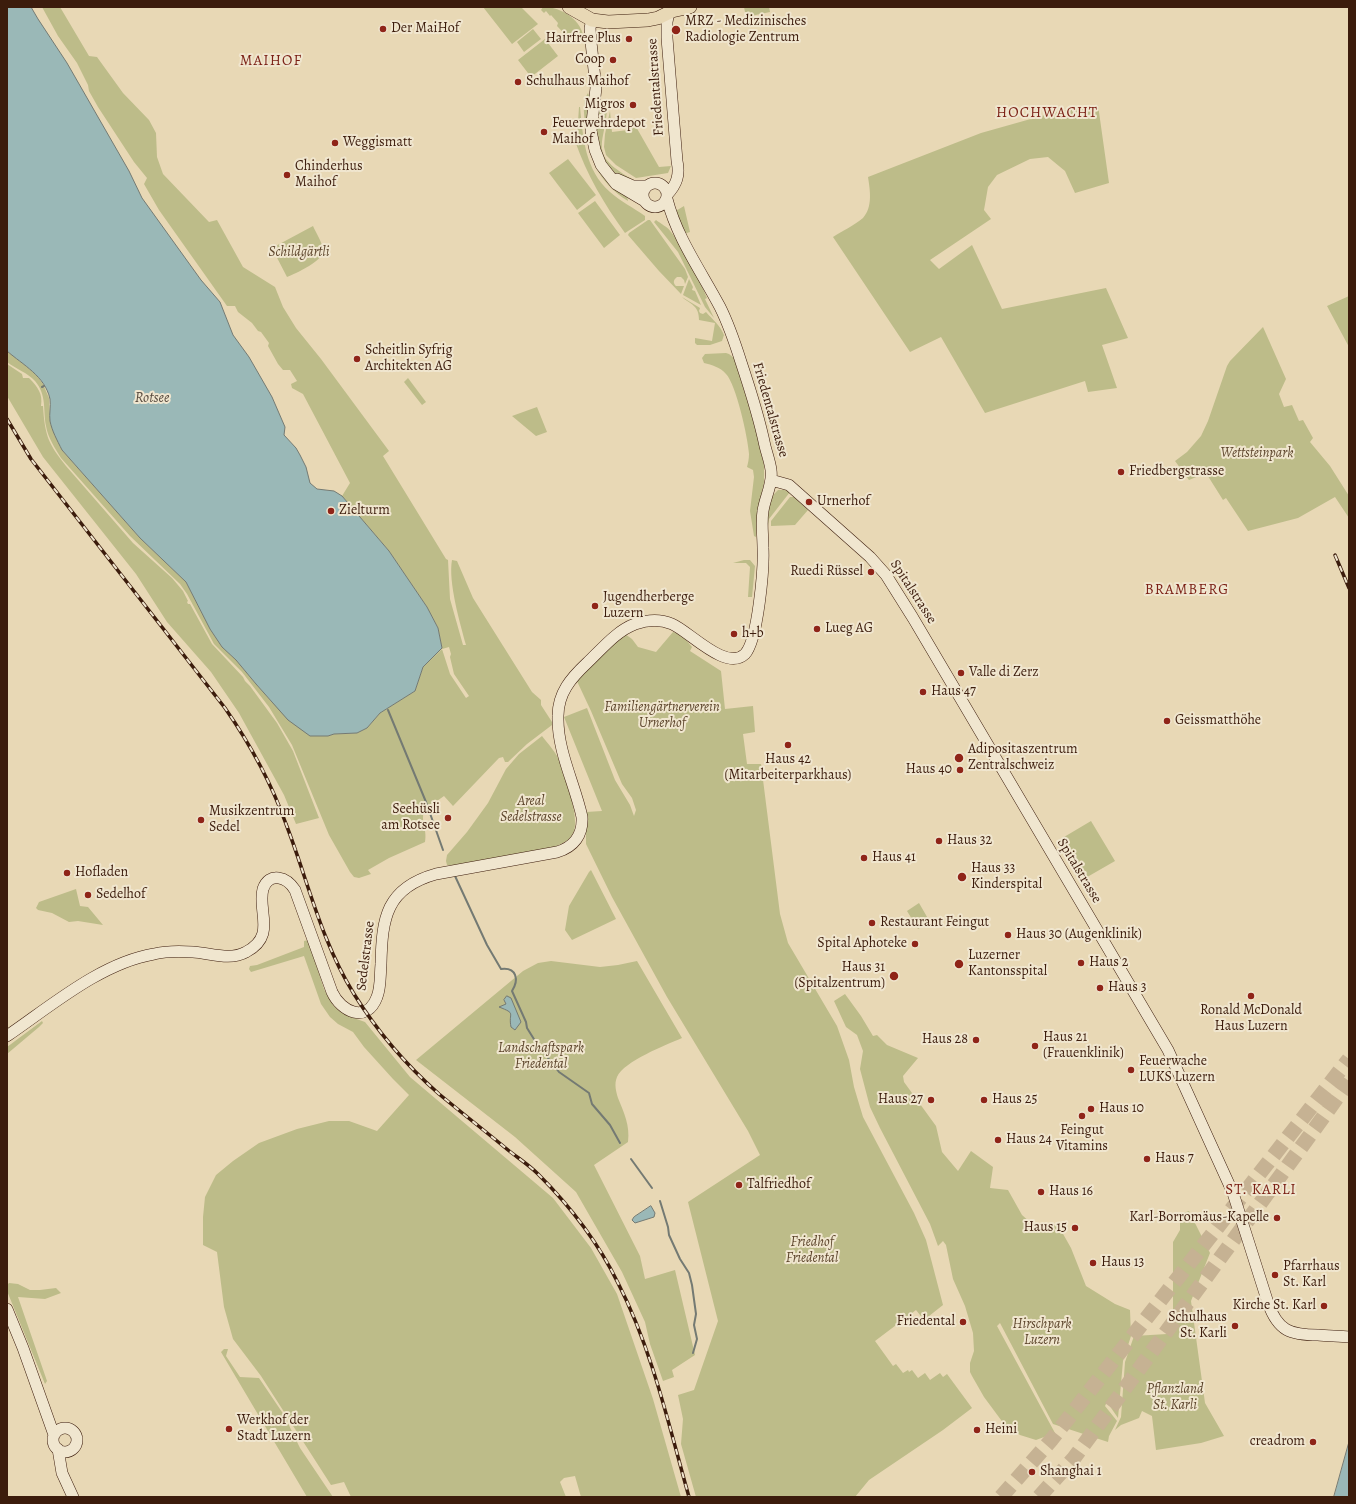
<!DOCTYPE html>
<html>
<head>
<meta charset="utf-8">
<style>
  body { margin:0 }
  #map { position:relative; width:1356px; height:1504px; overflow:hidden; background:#e8d8b5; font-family:Alegreya,serif }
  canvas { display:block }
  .frame { position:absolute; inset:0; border:8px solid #3c1c0c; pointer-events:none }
</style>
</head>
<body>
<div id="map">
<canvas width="1356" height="1504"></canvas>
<div class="frame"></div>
</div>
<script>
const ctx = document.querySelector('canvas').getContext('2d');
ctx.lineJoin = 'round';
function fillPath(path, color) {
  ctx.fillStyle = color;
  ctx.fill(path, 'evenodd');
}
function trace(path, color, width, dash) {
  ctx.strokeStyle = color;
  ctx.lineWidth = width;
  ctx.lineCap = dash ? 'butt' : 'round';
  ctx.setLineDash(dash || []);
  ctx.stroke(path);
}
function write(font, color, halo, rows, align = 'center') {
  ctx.font = font + ' Alegreya,serif';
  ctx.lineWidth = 4;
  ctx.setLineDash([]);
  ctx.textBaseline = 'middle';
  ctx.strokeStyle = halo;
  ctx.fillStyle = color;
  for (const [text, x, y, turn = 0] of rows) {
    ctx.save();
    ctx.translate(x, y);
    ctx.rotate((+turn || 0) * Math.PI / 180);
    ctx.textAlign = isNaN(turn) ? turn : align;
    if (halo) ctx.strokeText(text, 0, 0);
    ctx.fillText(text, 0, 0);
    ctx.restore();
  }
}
const green = new Path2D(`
  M 42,7 L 60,7 L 89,56 L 97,57 L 123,93 L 149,120 L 156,133 L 157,157 L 163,174 L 209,222 L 217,220 L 243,267 L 275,287 L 283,307 L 296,328 L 321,359 L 389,451 L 383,456 L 446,559 L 448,560 L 450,599 L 463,645 L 466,645 C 460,623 448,582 452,560 L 457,561 L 473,598 L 532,692 L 541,700 L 541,705 L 552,722 L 552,725 L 527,744 L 508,762 L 505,762 L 503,757 L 499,758 L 453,806 L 444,796 L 430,806 L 428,804 C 417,818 428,827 425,842 L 389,858 L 368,870 L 371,874 L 359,878 L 354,877 L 350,872 L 329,835 L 292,745 L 269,707 L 242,672 L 214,644 L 187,594 L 180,584 L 130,536 L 61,458 C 55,448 48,438 46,426 C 43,410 47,395 35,381 C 28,373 16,369 7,362 L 7,351 L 35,373 L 43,384 L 49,398 L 50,421 L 62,450 L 140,538 L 186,582 L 210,629 L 222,647 L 236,660 L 256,684 L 271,701 L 328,736 L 334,734 L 357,733 L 367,728 L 380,713 L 415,691 L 423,667 L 442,649 L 438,628 L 427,607 L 389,551 L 342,496 L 350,483 L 303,394 L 292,388 L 291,384 L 297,381 L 290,370 L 283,370 L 278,364 L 268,346 L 269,343 L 261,332 L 258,331 L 252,323 L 238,312 L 235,306 L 227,306 L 159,210 L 144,184 L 147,178 L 134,162 L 98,107 L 89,91 L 88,85 L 77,63 L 58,36 ZM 449,647 L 451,654 L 450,657 L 454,674 L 469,696 L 466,698 L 450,674 L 442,649 Z
  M 483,7 L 521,7 L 538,24 L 512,44 Z
  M 543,7 C 562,7 583,20 584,41 L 579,42 L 578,40 L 572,42 L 557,26 L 558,23 L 551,15 L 550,16 L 546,11 L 544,13 L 541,10 Z
  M 744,7 L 769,7 L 770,12 L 746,17 Z
  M 533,29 L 541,39 L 524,52 L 517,42 Z
  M 545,39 L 558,56 L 531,77 L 518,60 Z
  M 588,93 L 590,98 L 588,136 L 627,195 L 628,201 C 598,182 588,158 585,123 C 584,112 582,102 588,93 Z
  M 602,102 L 607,102 C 608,143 584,152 632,179 L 632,182 C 626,180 620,178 615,174 C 597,158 591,124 602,102 Z
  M 1098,105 L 1109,183 L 1075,193 L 1065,171 L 1048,157 L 1030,159 L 997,175 L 988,187 L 984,210 L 991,219 L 930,260 L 939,269 L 972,245 L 1002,309 L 1106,288 L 1128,338 L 1102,345 L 1117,388 L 1088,392 L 1085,381 L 985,413 L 941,337 L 910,352 L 833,237 C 842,231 855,225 863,218 C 873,207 870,190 868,177 L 981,133 L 1059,111 Z
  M 579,107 L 580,107 C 583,138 585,170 610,192 C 620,201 634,208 645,216 L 645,220 L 625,233 C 604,204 587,175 575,141 L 577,137 Z
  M 610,111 L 612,132 L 628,130 L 628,127 L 635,125 L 659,167 L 671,166 L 668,173 L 636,178 L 616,165 L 606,155 L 604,147 L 605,134 Z
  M 568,159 L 596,195 L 577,210 L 549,173 Z
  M 595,201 L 620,235 L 604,248 L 578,213 Z
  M 684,206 L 690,232 L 684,234 L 674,212 Z
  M 648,220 L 650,220 L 685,269 L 688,277 L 685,284 L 684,280 L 681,277 L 677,277 C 673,280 673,283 676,286 L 684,286 L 681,294 L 659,271 L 628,235 L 629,233 Z
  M 656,220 C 661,224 668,227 671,232 C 685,249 699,278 707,298 L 705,299 L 714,318 L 705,307 L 678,252 L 654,222 Z
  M 313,226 C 316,233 322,242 323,249 C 325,261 296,273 287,277 L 272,248 Z
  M 689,279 L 693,287 L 692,290 L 695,291 L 701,305 L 683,295 Z
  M 1349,296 L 1349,347 L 1327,306 Z
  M 682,297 L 700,308 L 699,311 L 700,313 L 703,314 L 706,312 C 713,320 720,325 724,335 L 722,341 L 710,345 L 697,345 L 695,343 L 695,338 L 712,341 L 715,323 L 699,320 C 699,305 691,305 682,297 Z
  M 1263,327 L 1286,379 L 1279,394 L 1284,407 L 1292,405 L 1299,421 L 1303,420 L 1313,438 L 1310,442 L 1330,466 L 1349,496 L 1349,518 L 1335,497 L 1298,518 L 1248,531 L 1226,498 L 1223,500 L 1206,473 L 1189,480 L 1175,461 L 1187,452 L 1201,436 L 1208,421 L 1227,366 L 1230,361 Z
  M 726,353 L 729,354 L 734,358 L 755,424 L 764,465 L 764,483 L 758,511 L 756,537 L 754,536 L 750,511 L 754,477 L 753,470 L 747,467 C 748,463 749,459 749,454 C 748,438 736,384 726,374 C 720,367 712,365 704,363 L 702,358 L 705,354 Z
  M 7,364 L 22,374 L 23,378 L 29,378 C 38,387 43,394 41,406 L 43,406 C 45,436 48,443 66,466 L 133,543 L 172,578 L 183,591 L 188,601 L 187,602 L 188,604 L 190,604 L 212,644 L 243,677 L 245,681 L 250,686 L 277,723 L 293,751 L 319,818 L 296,824 L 284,795 L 239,713 L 211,672 L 167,622 L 136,574 L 43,457 L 7,396 Z
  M 408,378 L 426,402 L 422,405 L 404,382 Z
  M 537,407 L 547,432 L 536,436 L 512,416 Z
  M 778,490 L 785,490 L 790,492 L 769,519 L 768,526 C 766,515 768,498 778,490 Z
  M 790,497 L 794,497 L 808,510 L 795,525 L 771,526 L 771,521 Z
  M 744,560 L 750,560 L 755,566 L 752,597 L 748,597 L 750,567 L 746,563 L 733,563 Z
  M 673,632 L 682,635 L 692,647 L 690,651 L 721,671 L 725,709 L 753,706 L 755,732 L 743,734 L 747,764 L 761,764 L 780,914 L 788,943 L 837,1026 L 849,1060 L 854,1087 L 863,1117 L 914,1213 L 926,1240 L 943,1305 L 924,1320 L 916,1310 L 875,1341 L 893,1366 L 896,1364 L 903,1373 L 908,1370 L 909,1372 L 912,1370 L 918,1378 L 925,1373 L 930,1380 L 940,1373 L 943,1377 L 947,1374 L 972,1408 L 943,1430 L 869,1480 L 855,1497 L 696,1497 L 681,1444 L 683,1419 L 678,1395 L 694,1390 L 718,1321 L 688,1202 L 760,1155 L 748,1131 L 667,997 L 612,897 L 586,844 L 586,812 L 602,811 L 564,717 L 587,708 L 615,780 L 630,805 L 634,816 L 636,810 L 632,798 L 622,784 L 591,711 L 576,679 L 625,634 L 632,639 L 638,647 L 656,652 Z
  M 542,736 C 548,744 556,752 560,762 C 566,775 579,818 574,831 C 571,840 563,843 555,847 L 458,865 L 447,865 L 446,861 L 447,855 L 467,832 L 488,803 L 506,769 L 519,754 Z
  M 1091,821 L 1115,861 L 1082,880 L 1059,840 Z
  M 591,870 L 616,919 L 572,940 L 565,930 L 569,906 L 589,872 Z
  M 76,889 L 80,906 L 88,907 L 103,925 L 78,921 L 69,922 L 52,913 L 38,910 L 36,908 L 39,902 Z
  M 919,903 L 930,922 L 918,929 L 907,911 Z
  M 308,940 L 324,989 L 333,1005 L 338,1010 L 351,1017 L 365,1022 L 410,1077 L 553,1198 L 591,1248 L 617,1294 L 653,1399 L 681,1497 L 581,1497 L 575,1476 L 564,1478 L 560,1482 L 566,1497 L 351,1497 L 344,1482 L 331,1485 L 261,1376 L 233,1339 L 224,1307 L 217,1252 L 203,1245 L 203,1217 L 205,1197 L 216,1175 L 233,1161 L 259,1143 L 297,1129 L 329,1121 L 349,1121 L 377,1131 L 409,1095 L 393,1079 L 364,1047 L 353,1032 L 338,1024 L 330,1017 L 321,1004 L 304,956 L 251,972 L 249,969 L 250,966 L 257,965 L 304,947 L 304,941 Z
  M 551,961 L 600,967 L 618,965 L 637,961 L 682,1038 C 666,1045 624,1061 617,1077 C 614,1084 616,1091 618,1098 C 624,1113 630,1125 628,1142 L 594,1165 L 640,1256 L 645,1279 L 675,1270 L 695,1355 L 672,1370 L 674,1377 L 663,1381 L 650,1344 L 645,1322 L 622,1272 L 576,1192 L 515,1137 L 416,1060 L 523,971 L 538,963 Z
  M 845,994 L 861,1016 L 873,1036 L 877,1035 L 887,1045 L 918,1058 L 903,1076 L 904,1082 L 936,1126 L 942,1152 L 958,1171 L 971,1151 L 993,1167 L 990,1188 L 1008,1190 L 1022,1215 L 1031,1223 L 1058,1225 L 1071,1248 L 1086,1286 L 1115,1304 L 1130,1310 L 1131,1336 L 1123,1361 L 1118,1418 L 1107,1402 L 1105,1406 L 1117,1421 L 1109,1436 L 1108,1442 L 1053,1424 L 1000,1323 L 997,1326 L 1055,1433 L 1036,1440 L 1020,1435 L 1004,1424 L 984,1397 L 972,1376 L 970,1372 L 970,1363 L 974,1351 L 973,1333 L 965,1306 L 953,1279 L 946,1245 L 943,1241 L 938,1246 L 930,1224 L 880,1128 L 870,1107 L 860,1069 L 863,1051 L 857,1035 L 846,1027 L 834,1001 Z
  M 42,1021 L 43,1023 L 39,1027 L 7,1054 L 7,1047 Z
  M 1189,1211 L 1210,1253 L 1191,1301 L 1205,1403 L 1224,1436 L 1201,1443 L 1156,1450 L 1152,1416 L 1142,1411 L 1139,1418 L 1121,1425 L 1115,1430 L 1121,1417 L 1125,1362 L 1134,1336 L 1167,1334 L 1173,1310 L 1173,1242 L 1180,1230 L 1180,1214 Z
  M 9,1283 L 18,1284 L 30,1290 L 40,1290 L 56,1288 L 61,1293 L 45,1299 L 18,1297 L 47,1381 L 45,1384 L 7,1291 L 7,1285 Z
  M 224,1349 L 228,1349 L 226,1356 L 240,1377 L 259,1378 L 284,1415 L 300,1448 L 333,1497 L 307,1497 L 221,1352 Z`);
const water = new Path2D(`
  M 7,7 L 31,7 L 38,19 L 67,63 L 129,171 L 142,198 L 201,280 L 220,302 L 233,335 L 249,357 L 272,397 L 285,427 L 284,435 L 296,448 L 300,455 L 306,467 L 310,483 L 317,489 L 334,491 L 342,496 L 389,551 L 427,607 L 438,628 L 442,648 L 423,667 L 415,691 L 380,713 L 367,728 L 357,733 L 334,734 L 328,736 L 310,736 L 288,720 L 256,684 L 236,660 L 222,647 L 210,629 L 186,582 L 140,538 L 62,450 C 57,440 52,431 50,421 C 49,414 51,406 50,399 C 45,376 23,365 7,351 Z
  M 507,996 L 511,998 L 521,1022 L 515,1030 L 511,1027 C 508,1012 517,1014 499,1007 L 506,1004 L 504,1000 Z
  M 651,1206 L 655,1213 L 654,1217 L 635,1223 L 632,1220 L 634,1217 Z
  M 1349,1442 L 1349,1497 L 1334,1497 Z`);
const stream = new Path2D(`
  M 42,387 L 44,386
  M 388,710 L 426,802 L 443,850
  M 455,876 L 487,945 L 501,969 C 517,967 519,980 512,991 L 526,1022 L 527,1028 L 537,1044 L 559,1072 L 589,1093 L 592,1104 L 610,1125 L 620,1143
  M 631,1159 L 652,1188
  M 660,1201 L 668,1227 L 669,1235 L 680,1259 L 689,1273 L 692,1285 L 696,1314 L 694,1325 L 697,1339 L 693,1353`);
const highwayTunnel = new Path2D(`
  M 1001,1497 L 1052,1439 L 1349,1059
  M 1039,1497 L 1074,1458 L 1316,1127 L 1349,1081`);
const secondary = new Path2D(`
  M 592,20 L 590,28 L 591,42 L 596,88 L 591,131 L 595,150 L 601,165 L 616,184 L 643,200
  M 617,179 L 633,186 L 646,186
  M643 195a12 12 0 1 1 24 0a12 12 0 1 1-24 0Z
  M 667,195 C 677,184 680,175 677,161 L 667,38 L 667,22 L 669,12
  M 771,480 L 789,485 L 870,557 L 886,575 L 913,618 L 1168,1050 L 1233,1193 L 1268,1303 C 1278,1331 1290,1335 1318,1335 C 1328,1336 1339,1336 1349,1337
  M 7,1036 C 51,1006 101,963 154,954 C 166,951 180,951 193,952 C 210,953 230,961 246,952 C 277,936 257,911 263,889 C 269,871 287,877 295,890 L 332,992 C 341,1012 367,1024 377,997 C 381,987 380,975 381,964 C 382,918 386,888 436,874 L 557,852 C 574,847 583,835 582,817 C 575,784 557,751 558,716 C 558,693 571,678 587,663 C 601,650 616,631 635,624 C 647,620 660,619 672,624 C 689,631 726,672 745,654 C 758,640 764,568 763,548 C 763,536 761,523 763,511 C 765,497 773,484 771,470 C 770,462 767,454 765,446 C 759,417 750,389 741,362 C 735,343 729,325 720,307 C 701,271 677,238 667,199
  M 7,1309 L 23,1348 L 54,1435
  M53 1440a12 12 0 1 1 24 0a12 12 0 1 1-24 0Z
  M 58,1449 L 62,1473 L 73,1497`);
const primary = new Path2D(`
  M 569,7 L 592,20 L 608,22 L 648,20 L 658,18 L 672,11 L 690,7`);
const rail = new Path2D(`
  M 7,419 L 31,459 L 225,708 C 250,744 271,782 286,824 C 308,881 321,941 354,994 C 377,1031 406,1065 439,1094 C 462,1113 485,1131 508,1150 C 518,1158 529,1165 538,1174 C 570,1206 598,1242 618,1283 C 652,1349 669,1426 689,1497
  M 1335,555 L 1349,588`);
const markers = [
  [383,29,4,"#8f2418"],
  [676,30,5,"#8f2418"],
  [629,39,4,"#8f2418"],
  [613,60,4,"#8f2418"],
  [518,82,4,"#8f2418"],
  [633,105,4,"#8f2418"],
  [544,132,4,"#8f2418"],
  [335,143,4,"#8f2418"],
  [287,175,4,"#8f2418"],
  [357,359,4,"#8f2418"],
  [1121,472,4,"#8f2418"],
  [809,502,4,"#8f2418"],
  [331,511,4,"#8f2418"],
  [871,572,4,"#8f2418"],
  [595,606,4,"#8f2418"],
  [817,629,4,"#8f2418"],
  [734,634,4,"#8f2418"],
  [961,673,4,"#8f2418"],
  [923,692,4,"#8f2418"],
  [1167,721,4,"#8f2418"],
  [788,745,4,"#8f2418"],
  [959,758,5,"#8f2418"],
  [960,770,4,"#8f2418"],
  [448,818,4,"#8f2418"],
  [201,820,4,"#8f2418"],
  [939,841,4,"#8f2418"],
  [864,858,4,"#8f2418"],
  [67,873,4,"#8f2418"],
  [962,877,5,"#8f2418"],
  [88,895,4,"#8f2418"],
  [872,923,4,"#8f2418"],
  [1008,935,4,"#8f2418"],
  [915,944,4,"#8f2418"],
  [1081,963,4,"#8f2418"],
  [959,964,5,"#8f2418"],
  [894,976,5,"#8f2418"],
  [1100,988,4,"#8f2418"],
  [1251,996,4,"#8f2418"],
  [976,1040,4,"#8f2418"],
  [1035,1046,4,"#8f2418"],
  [1131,1070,4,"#8f2418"],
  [931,1100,4,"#8f2418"],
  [984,1100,4,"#8f2418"],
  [1091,1109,4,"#8f2418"],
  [1082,1116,4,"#8f2418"],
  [998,1140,4,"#8f2418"],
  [1147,1159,4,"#8f2418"],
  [739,1185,4,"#8f2418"],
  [1041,1192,4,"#8f2418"],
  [1277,1218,4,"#8f2418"],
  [1075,1228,4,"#8f2418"],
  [1093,1263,4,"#8f2418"],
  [1275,1275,4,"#8f2418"],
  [1324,1306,4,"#8f2418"],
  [963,1322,4,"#8f2418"],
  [1235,1326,4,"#8f2418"],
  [229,1429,4,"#8f2418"],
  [977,1430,4,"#8f2418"],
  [1313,1442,4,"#8f2418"],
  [1032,1472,4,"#8f2418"]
];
const poiNames = [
  ["MRZ - Medizinisches",685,22],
  ["Radiologie Zentrum",685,38],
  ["Der MaiHof",391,29],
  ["Hairfree Plus",621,39,"right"],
  ["Coop",605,60,"right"],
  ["Schulhaus Maihof",526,82],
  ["Migros",625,105,"right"],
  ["Feuerwehrdepot",552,124],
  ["Maihof",552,140],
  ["Weggismatt",343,143],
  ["Chinderhus",295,167],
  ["Maihof",295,183],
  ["Scheitlin Syfrig",365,351],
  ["Architekten AG",365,367],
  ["Friedbergstrasse",1129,472],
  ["Urnerhof",817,502],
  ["Zielturm",339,511],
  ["Ruedi Rüssel",863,572,"right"],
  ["Jugendherberge",603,598],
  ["Luzern",603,614],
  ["Lueg AG",825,629],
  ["h+b",742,634],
  ["Valle di Zerz",969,673],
  ["Haus 47",931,692],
  ["Geissmatthöhe",1175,721],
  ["Adipositaszentrum",968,750],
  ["Zentralschweiz",968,766],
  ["Haus 42",788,760,"center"],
  ["(Mitarbeiterparkhaus)",788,776,"center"],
  ["Haus 40",952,770,"right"],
  ["Seehüsli",440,810,"right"],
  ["am Rotsee",440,826,"right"],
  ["Musikzentrum",209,812],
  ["Sedel",209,828],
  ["Haus 32",947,841],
  ["Haus 41",872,858],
  ["Haus 33",971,869],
  ["Kinderspital",971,885],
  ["Hofladen",75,873],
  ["Sedelhof",96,895],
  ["Restaurant Feingut",880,923],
  ["Haus 30 (Augenklinik)",1016,935],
  ["Spital Aphoteke",907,944,"right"],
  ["Luzerner",968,956],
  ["Kantonsspital",968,972],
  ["Haus 2",1089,963],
  ["Haus 31",885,968,"right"],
  ["(Spitalzentrum)",885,984,"right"],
  ["Haus 3",1108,988],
  ["Ronald McDonald",1251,1011,"center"],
  ["Haus Luzern",1251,1027,"center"],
  ["Haus 21",1043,1038],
  ["(Frauenklinik)",1043,1054],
  ["Haus 28",968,1040,"right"],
  ["Feuerwache",1139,1062],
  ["LUKS Luzern",1139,1078],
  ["Haus 27",923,1100,"right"],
  ["Haus 25",992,1100],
  ["Haus 10",1099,1109],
  ["Feingut",1082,1131,"center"],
  ["Vitamins",1082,1147,"center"],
  ["Haus 24",1006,1140],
  ["Haus 7",1155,1159],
  ["Talfriedhof",747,1185],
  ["Haus 16",1049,1192],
  ["Karl-Borromäus-Kapelle",1269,1218,"right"],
  ["Haus 15",1067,1228,"right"],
  ["Haus 13",1101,1263],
  ["Pfarrhaus",1283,1267],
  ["St. Karl",1283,1283],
  ["Kirche St. Karl",1316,1306,"right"],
  ["Schulhaus",1227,1318,"right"],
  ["St. Karli",1227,1334,"right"],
  ["Friedental",955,1322,"right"],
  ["Werkhof der",237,1421],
  ["Stadt Luzern",237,1437],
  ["Heini",985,1430],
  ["creadrom",1305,1442,"right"],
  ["Shanghai 1",1040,1472]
];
const streetNames = [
  ["Friedentalstrasse",656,87,-94],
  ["Friedentalstrasse",770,410,74],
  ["Spitalstrasse",913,592,57],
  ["Spitalstrasse",1079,871,59],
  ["Sedelstrasse",366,956,-83]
];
const parkNames = [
  ["Schildgärtli",299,253],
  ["Wettsteinpark",1257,454],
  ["Familiengärtnerverein",662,708],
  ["Urnerhof",662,724],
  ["Areal",531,802],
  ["Sedelstrasse",531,818],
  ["Landschaftspark",541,1049],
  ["Friedental",541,1065],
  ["Friedhof",812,1243],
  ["Friedental",812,1259],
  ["Hirschpark",1042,1325],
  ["Luzern",1042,1341],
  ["Pflanzland",1175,1390],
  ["St. Karli",1175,1406]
];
const neighbourhoodNames = [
  ["MAIHOF",271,61],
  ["HOCHWACHT",1047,113],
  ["BRAMBERG",1187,590],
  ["ST. KARLI",1261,1190]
];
const waterNames = [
  ["Rotsee",152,398]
];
fillPath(green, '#bdbc89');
fillPath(water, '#9ab8b7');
trace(water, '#747a73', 1);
trace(stream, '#747a73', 2);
trace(highwayTunnel, '#c6b293', 15, [15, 8]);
trace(secondary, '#3c1c0c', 12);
trace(primary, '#3c1c0c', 14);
trace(secondary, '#f0e6cf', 11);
trace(primary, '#e8d8b5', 13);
trace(rail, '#3c1c0c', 3.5);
trace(rail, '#f0e6cf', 2, [6]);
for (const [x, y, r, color] of markers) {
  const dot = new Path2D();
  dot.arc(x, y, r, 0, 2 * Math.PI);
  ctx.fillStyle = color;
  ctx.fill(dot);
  trace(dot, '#f0e6cf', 1.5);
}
write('14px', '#3c1c0c', '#f0e6cf', poiNames, 'left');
write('14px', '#3c1c0c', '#f0e6cf', streetNames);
write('italic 14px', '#5c442b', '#f0e6cf', parkNames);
ctx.letterSpacing = '1px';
write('15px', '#7a1f14', '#f0e6cf', neighbourhoodNames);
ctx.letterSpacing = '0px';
write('italic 15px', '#584b3f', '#f0e6cf', waterNames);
</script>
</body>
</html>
